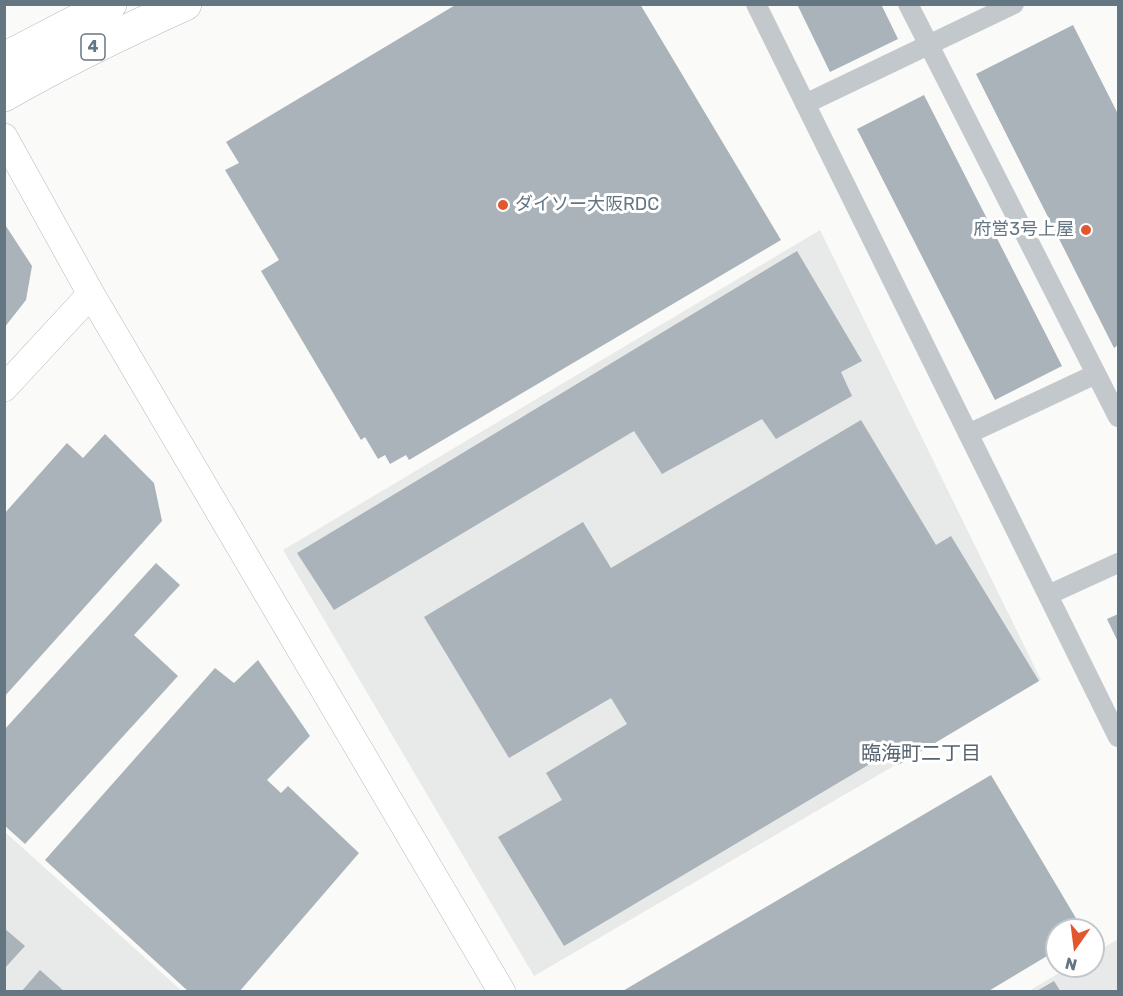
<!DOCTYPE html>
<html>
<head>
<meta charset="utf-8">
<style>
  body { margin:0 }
  #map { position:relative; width:1123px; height:996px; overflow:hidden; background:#fafaf8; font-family:Rubik,sans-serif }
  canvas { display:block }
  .frame { position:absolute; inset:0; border:6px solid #657683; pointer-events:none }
  .north { position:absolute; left:1045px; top:918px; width:60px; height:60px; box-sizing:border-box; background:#fff; border:2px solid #c1c8cd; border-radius:50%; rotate:194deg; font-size:16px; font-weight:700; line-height:24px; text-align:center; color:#657683 }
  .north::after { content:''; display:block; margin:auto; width:21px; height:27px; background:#e4572e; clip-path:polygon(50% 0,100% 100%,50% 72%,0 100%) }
</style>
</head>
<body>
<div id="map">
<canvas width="1123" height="996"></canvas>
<div class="frame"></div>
<div class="north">N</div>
</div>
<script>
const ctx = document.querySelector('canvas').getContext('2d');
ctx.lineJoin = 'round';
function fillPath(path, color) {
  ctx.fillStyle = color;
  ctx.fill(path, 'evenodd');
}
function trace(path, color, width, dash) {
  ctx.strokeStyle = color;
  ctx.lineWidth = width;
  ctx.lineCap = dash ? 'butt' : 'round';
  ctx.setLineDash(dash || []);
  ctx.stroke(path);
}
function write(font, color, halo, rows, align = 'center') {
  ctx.font = font + ' Rubik,"Noto Sans JP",sans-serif';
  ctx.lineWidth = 6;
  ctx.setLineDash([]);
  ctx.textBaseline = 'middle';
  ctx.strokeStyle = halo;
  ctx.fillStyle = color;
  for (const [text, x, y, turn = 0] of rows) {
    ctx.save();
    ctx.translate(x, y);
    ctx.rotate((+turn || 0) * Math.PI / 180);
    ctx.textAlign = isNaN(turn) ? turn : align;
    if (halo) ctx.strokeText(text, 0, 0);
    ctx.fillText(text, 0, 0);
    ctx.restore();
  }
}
const built = new Path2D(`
  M 820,230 L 1041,680 L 534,976 L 283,550 Z
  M 5,832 L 182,991 L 5,991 Z
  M 1118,939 L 1118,991 L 1027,992 L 1071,966 L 1093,966 L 1093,954 Z`);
const building = new Path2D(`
  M 457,4 L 640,4 L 781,240 L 409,460 L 406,455 L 390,464 L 385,455 L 378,459 L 365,437 L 361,440 L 261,271 L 279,260 L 225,170 L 239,163 L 226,142 Z
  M 797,4 L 881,4 L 898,39 L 830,72 Z
  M 1073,25 L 1118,114 L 1118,345 L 1114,348 L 976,74 Z
  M 924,95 L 1062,366 L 995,400 L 857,129 Z
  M 4,223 L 32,266 L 26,300 L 4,328 Z
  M 797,251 L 862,361 L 841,372 L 852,396 L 776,439 L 762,419 L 662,474 L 634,431 L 334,610 L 297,553 Z
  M 861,420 L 936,545 L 951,536 L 1039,681 L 898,765 L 890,752 L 564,946 L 498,837 L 562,800 L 546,773 L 627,724 L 611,698 L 509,758 L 424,617 L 583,522 L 611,568 Z
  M 105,434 L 154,483 L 162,521 L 4,697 L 4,514 L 67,443 L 83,458 Z
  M 156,563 L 180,585 L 134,635 L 178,676 L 25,844 L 4,825 L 4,730 Z
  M 1118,614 L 1118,642 L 1107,619 Z
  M 258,660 L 310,736 L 267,780 L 281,793 L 288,786 L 359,853 L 239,992 L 189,992 L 45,860 L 215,668 L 234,683 Z
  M 991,775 L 1083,930 L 1057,930 L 1057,950 L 987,992 L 621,992 Z
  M 4,928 L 25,946 L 4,969 Z
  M 40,970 L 65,992 L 21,992 Z
  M 1054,981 L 1061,992 L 1035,992 Z`);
const street = new Path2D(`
  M 756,4 L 1118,737
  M 908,4 L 1118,417
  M 805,104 L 1014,4
  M 968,434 L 1096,374
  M 1048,595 L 1118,563`);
const secondary = new Path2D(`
  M 4,137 L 91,294 L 502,992
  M 4,388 L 91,294`);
const highway = new Path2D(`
  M 4,59 L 110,4
  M 4,95 C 63,61 123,32 185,4`);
const markers = [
  [503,205,6,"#e4572e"],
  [1086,230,6,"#e4572e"]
];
const shields = [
  [93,47,24]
];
const shieldNames = [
  ["4",93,47]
];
const poiNames = [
  ["ダイソー大阪RDC",515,205],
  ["府営3号上屋",1074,230,"right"]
];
const neighbourhoodNames = [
  ["臨海町二丁目",921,754]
];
fillPath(built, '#e8e9e9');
fillPath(building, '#aab3b9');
trace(secondary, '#b3babf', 28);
trace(highway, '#b4b9bd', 34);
trace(street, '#c3c8cc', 20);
trace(secondary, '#fff', 27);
trace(highway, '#fff', 33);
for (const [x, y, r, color] of markers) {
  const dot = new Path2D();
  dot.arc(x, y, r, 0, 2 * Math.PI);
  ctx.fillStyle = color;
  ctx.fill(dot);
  trace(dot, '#fff', 2);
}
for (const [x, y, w] of shields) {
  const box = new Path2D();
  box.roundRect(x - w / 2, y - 13, w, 26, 4.5);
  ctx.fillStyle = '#fff';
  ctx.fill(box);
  trace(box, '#657683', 1.5);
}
write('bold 16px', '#657683', null, shieldNames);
write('18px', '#657683', '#fff', poiNames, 'left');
write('20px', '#57646e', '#fff', neighbourhoodNames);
</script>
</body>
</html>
